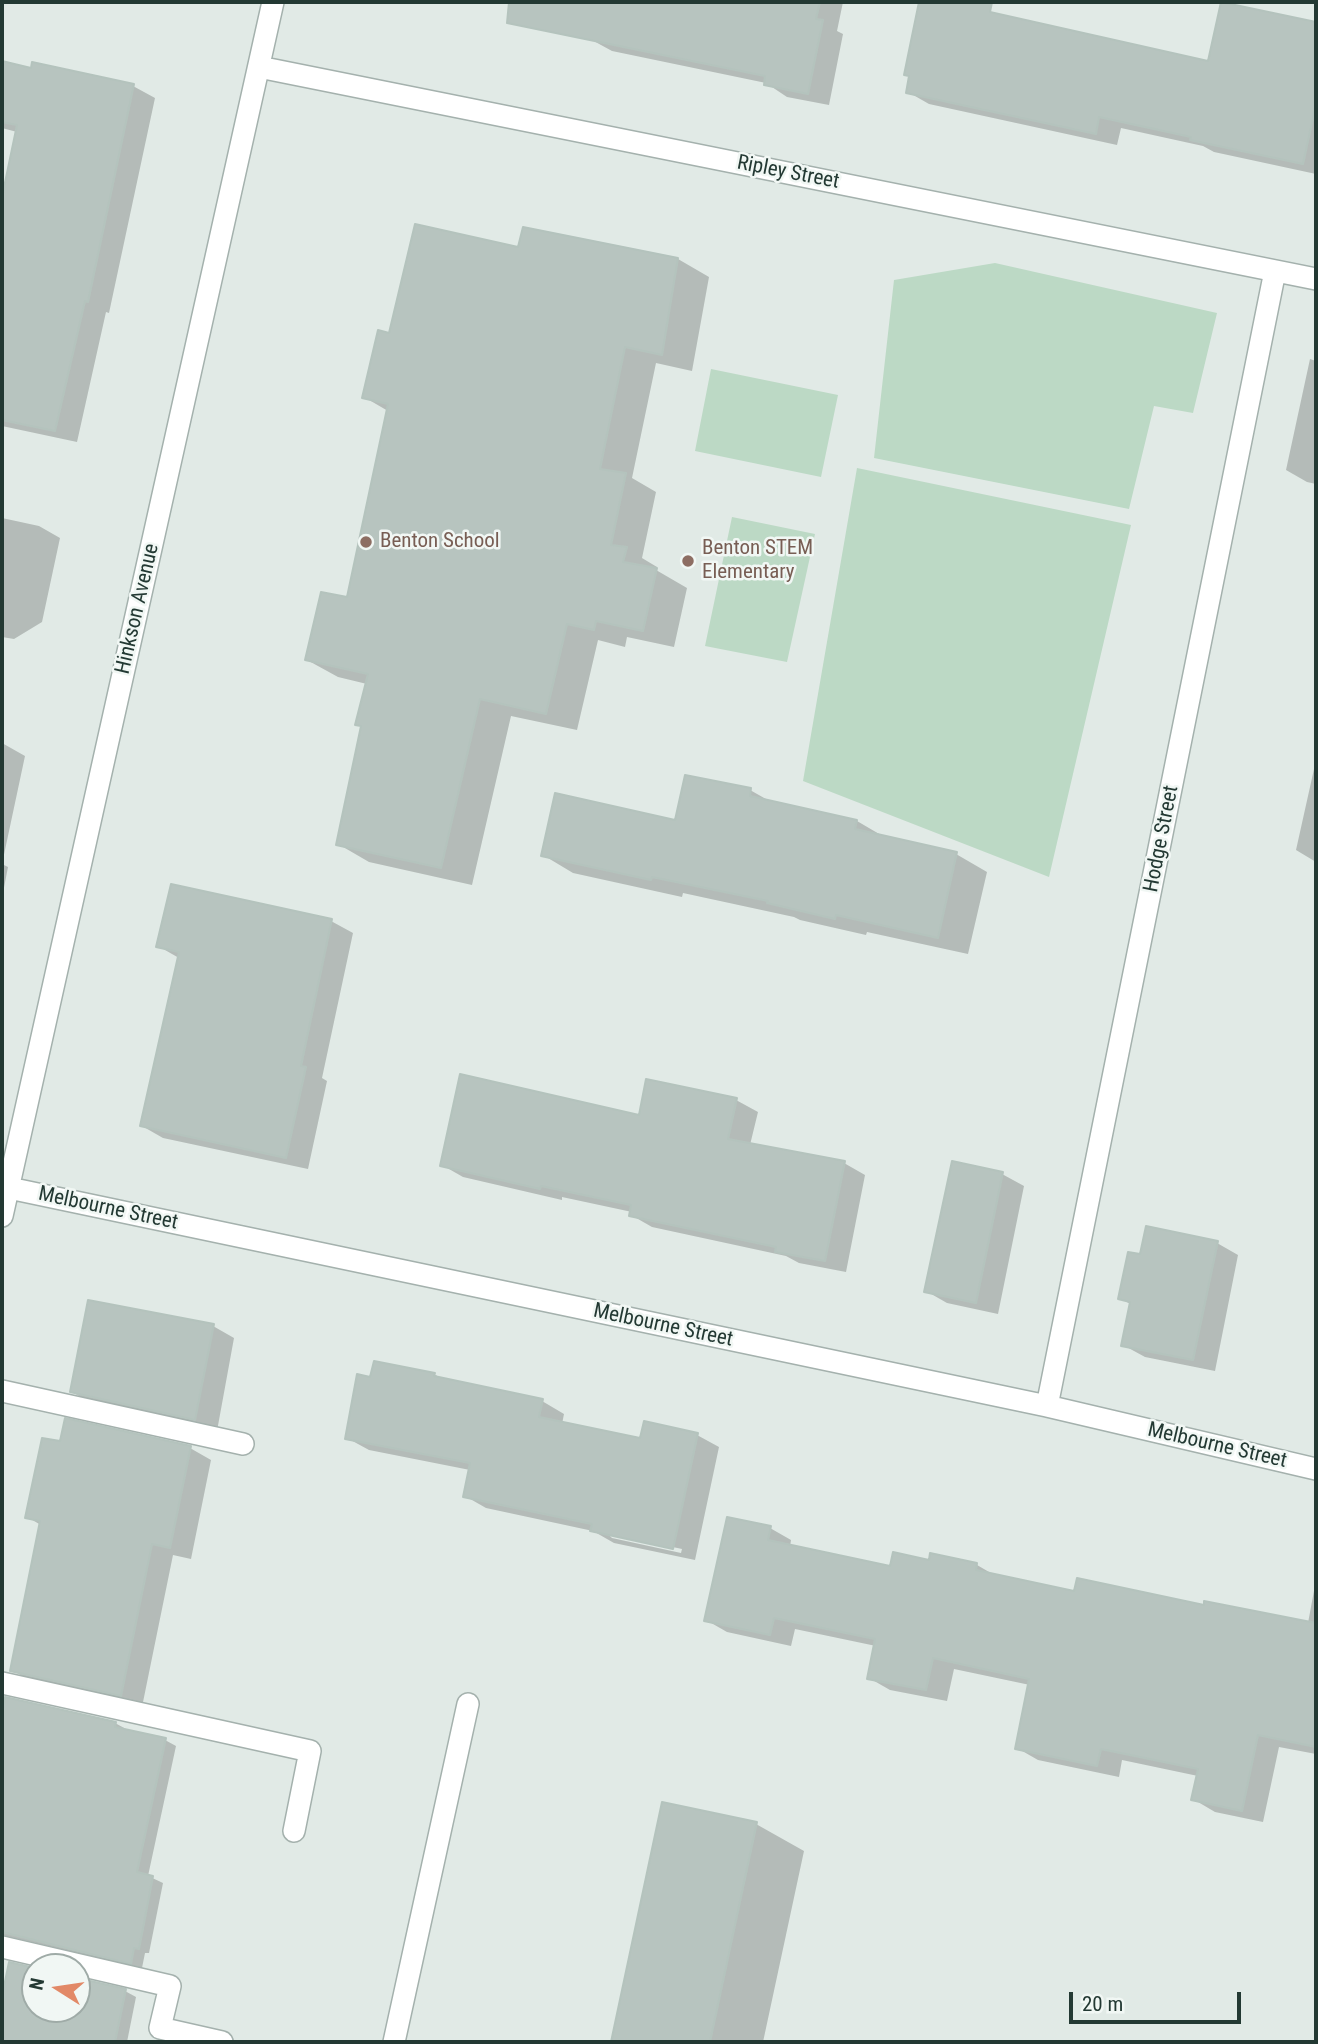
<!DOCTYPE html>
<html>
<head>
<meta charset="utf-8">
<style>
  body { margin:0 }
  #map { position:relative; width:1318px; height:2044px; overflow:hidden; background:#e1eae6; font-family:"Roboto Condensed",sans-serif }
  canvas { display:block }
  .frame { position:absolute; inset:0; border:4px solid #233933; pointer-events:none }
  .north { position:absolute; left:21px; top:1953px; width:70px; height:70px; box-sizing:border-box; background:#f1f7f4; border:2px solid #9faba7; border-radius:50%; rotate:282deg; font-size:19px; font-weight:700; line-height:28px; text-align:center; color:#233933 }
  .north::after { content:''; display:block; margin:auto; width:24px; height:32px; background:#e28967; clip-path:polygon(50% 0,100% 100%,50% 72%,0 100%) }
  .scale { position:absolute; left:1069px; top:1992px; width:172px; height:32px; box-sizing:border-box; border:4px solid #233933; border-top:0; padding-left:9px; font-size:21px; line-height:24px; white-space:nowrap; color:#233933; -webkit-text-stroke:5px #f1f7f4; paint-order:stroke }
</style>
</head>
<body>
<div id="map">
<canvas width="1318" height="2044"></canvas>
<div class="frame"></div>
<div class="north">N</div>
<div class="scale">20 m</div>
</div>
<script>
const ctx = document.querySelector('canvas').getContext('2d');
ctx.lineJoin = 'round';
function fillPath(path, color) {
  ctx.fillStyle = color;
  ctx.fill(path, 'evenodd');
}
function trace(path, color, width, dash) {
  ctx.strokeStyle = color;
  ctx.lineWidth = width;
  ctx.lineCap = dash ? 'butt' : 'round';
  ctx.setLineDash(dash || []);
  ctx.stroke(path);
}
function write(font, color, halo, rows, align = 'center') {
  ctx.font = font + ' "Roboto Condensed",sans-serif';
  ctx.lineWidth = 5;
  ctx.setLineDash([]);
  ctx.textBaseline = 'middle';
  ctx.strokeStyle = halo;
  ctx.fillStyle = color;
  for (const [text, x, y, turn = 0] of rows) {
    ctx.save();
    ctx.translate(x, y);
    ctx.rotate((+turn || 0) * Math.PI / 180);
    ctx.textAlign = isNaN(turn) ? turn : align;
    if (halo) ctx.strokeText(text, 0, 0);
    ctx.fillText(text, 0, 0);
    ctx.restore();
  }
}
const green = new Path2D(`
  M 995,263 L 1217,313 L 1193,413 L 1154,406 L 1129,509 L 874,458 L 894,280 Z
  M 711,369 L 838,395 L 821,477 L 695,451 Z
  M 857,468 L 1131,525 L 1049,877 L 803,781 Z
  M 732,517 L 815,534 L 787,662 L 705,646 Z`);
const shadow = new Path2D(`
  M 593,2 L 843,2 L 837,31 L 843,34 L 829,105 L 787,97 L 766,83 L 612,51 L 590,39 L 588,26 Z
  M 921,2 L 1209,63 L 1222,3 L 1316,24 L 1316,174 L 1214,152 L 1203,146 L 1121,128 L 1117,145 L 929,104 L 908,92 L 911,77 L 906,74 Z
  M 2,63 L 32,70 L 133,86 L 155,98 L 109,313 L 106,312 L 77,442 L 2,426 L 2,205 L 17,132 L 2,128 Z
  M 524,229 L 678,259 L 709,277 L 692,371 L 656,363 L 632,478 L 656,492 L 642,558 L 657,567 L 656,570 L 687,588 L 674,647 L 627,637 L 625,647 L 598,640 L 577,730 L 511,716 L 472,885 L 369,862 L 338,844 L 363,728 L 357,724 L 367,684 L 338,677 L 307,660 L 348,599 L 388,411 L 364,397 L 391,335 L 519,249 Z
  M 1310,359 L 1316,361 L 1316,484 L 1307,482 L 1286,470 Z
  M 2,518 L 39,526 L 60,538 L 42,622 L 14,639 L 2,637 Z
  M 2,743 L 25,756 L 2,864 L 8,867 L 2,898 Z
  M 1316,760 L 1316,862 L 1296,850 Z
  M 750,790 L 773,803 L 857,821 L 886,838 L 956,854 L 987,872 L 968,954 L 867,932 L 866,935 L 800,920 L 794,917 L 683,893 L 682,897 L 573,873 L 543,855 L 677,822 Z
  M 331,921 L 353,933 L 322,1078 L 327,1081 L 308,1169 L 163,1138 L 142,1126 L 179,958 L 158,946 Z
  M 736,1100 L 758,1112 L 750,1145 L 844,1163 L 865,1175 L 846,1272 L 799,1263 L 786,1256 L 652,1227 L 631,1215 L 632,1212 L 562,1197 L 562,1200 L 463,1177 L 442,1165 L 640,1117 Z
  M 1002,1174 L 1024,1186 L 998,1314 L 947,1303 L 926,1291 Z
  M 1217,1243 L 1238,1255 L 1215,1371 L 1145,1357 L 1123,1345 L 1132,1305 L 1120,1298 L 1141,1256 Z
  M 213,1326 L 234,1338 L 217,1431 L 93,1404 L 72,1392 Z
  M 434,1374 L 444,1380 L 542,1401 L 564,1414 L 562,1424 L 641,1440 L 697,1435 L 719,1447 L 695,1560 L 614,1543 L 593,1531 L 486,1508 L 465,1496 L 470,1470 L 369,1450 L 347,1438 L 372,1379 ZM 607,1533 L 682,1549 L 681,1553 L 612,1538 Z
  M 61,1443 L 190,1448 L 211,1460 L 191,1559 L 173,1555 L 142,1707 L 34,1683 L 12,1670 L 41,1525 L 27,1517 Z
  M 770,1528 L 791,1540 L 790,1547 L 891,1568 L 931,1562 L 931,1555 L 977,1565 L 996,1576 L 1075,1593 L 1205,1607 L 1308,1623 L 1316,1580 L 1316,1754 L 1279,1747 L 1263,1822 L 1215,1812 L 1193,1799 L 1198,1776 L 1122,1760 L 1119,1777 L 1038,1760 L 1017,1748 L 1030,1685 L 954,1669 L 947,1701 L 890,1690 L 869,1678 L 876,1646 L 795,1629 L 791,1646 L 727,1632 L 706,1620 Z
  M 6,1699 L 115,1723 L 126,1729 L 165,1740 L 176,1746 L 148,1876 L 163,1883 L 149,1953 L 145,1953 L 142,1968 L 2,1935 L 2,1719 Z
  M 664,1804 L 756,1824 L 804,1851 L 763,2042 L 613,2042 Z
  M 10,1964 L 35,1970 L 35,2009 L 77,2009 L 77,1980 L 125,1991 L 136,1997 L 127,2042 L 5,2042 L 9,2024 L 2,2020 L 2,2004 Z`);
const building = new Path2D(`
  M 509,2 L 820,2 L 816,19 L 823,20 L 808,94 L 764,85 L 765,76 L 507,23 Z
  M 919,2 L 992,2 L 990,12 L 1208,61 L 1221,2 L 1316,22 L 1316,104 L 1303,164 L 1190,140 L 1191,137 L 1099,117 L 1096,134 L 906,93 L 909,76 L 904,75 Z
  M 2,61 L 31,68 L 32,62 L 134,84 L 88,302 L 85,301 L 55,431 L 2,420 L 2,197 L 17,125 L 2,122 Z
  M 415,224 L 518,247 L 523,227 L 678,258 L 662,355 L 625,347 L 600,469 L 626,473 L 611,545 L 627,547 L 623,562 L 657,568 L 643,631 L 596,621 L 594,630 L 567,624 L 546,714 L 480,699 L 441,868 L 336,845 L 361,726 L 355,725 L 368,674 L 305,660 L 321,592 L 347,597 L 388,404 L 362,398 L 378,330 L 389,333 Z
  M 685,775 L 751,788 L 750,796 L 857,820 L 855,829 L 957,852 L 938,938 L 836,915 L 835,919 L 767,903 L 768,901 L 652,877 L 651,880 L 541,856 L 555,793 L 675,820 Z
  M 171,884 L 332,919 L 301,1066 L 306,1067 L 286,1158 L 140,1126 L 179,952 L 156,947 Z
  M 460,1074 L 639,1115 L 646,1079 L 737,1098 L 728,1139 L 845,1161 L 825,1261 L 775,1252 L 776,1247 L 629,1216 L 631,1205 L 541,1186 L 540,1189 L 440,1166 Z
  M 952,1161 L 1003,1172 L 976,1303 L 924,1292 Z
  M 1146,1226 L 1218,1241 L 1193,1360 L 1121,1346 L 1130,1302 L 1118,1299 L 1128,1252 L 1140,1254 Z
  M 88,1300 L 214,1324 L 195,1420 L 70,1392 Z
  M 374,1361 L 435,1373 L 434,1376 L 543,1399 L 539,1417 L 640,1438 L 644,1421 L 698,1433 L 673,1549 L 590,1531 L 592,1524 L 463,1497 L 470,1463 L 345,1439 L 357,1374 L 370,1377 Z
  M 65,1418 L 191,1446 L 170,1548 L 152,1544 L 121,1696 L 10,1671 L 40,1521 L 25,1518 L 42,1438 L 60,1441 Z
  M 727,1517 L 771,1526 L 768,1540 L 890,1566 L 893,1552 L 929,1560 L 930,1553 L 977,1563 L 976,1570 L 1074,1591 L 1077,1578 L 1204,1605 L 1204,1601 L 1316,1623 L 1316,1747 L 1258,1735 L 1242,1811 L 1191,1800 L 1198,1769 L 1101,1749 L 1097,1766 L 1015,1749 L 1029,1679 L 933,1658 L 926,1690 L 867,1679 L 875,1639 L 774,1618 L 770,1635 L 704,1621 Z
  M 5,1697 L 116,1722 L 115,1727 L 166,1738 L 137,1872 L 153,1876 L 139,1949 L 134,1948 L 131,1964 L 2,1932 L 2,1713 Z
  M 662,1802 L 757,1822 L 710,2042 L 611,2042 Z
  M 9,1962 L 35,1968 L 35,2009 L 77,2009 L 77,1978 L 126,1989 L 115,2042 L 2,2042 L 2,1996 Z`);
const minor = new Path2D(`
  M 259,67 L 1316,279
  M 9,1188 L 1047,1406 L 1316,1469
  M 2,1216 L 273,2
  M 2,1391 L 243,1444
  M 1047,1406 L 1275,271
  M 2,1683 L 310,1751 L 294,1831
  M 2,1947 L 170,1986 L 160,2028 L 222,2042
  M 394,2042 L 468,1704`);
const markers = [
  [366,542,7,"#8d6e63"],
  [688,561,7,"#8d6e63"]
];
const streetNames = [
  ["Ripley Street",788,173,11],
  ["Hinkson Avenue",138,609,-77],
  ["Hodge Street",1162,839,-79],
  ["Melbourne Street",108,1209,12],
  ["Melbourne Street",663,1326,12],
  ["Melbourne Street",1217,1446,13]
];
const educationNames = [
  ["Benton School",380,542],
  ["Benton STEM",702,549],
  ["Elementary",702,573]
];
fillPath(green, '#bcd9c5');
fillPath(shadow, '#0003');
fillPath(building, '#b7c4bf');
trace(building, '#b4c3bd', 2);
trace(minor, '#a4b1ad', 24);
trace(minor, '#fff', 21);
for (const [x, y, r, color] of markers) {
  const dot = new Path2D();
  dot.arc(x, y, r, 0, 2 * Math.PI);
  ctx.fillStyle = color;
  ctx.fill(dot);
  trace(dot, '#f1f7f4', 2.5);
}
write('21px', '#233933', '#f1f7f4', streetNames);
write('21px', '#785e54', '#f1f7f4', educationNames, 'left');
</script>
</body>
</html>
